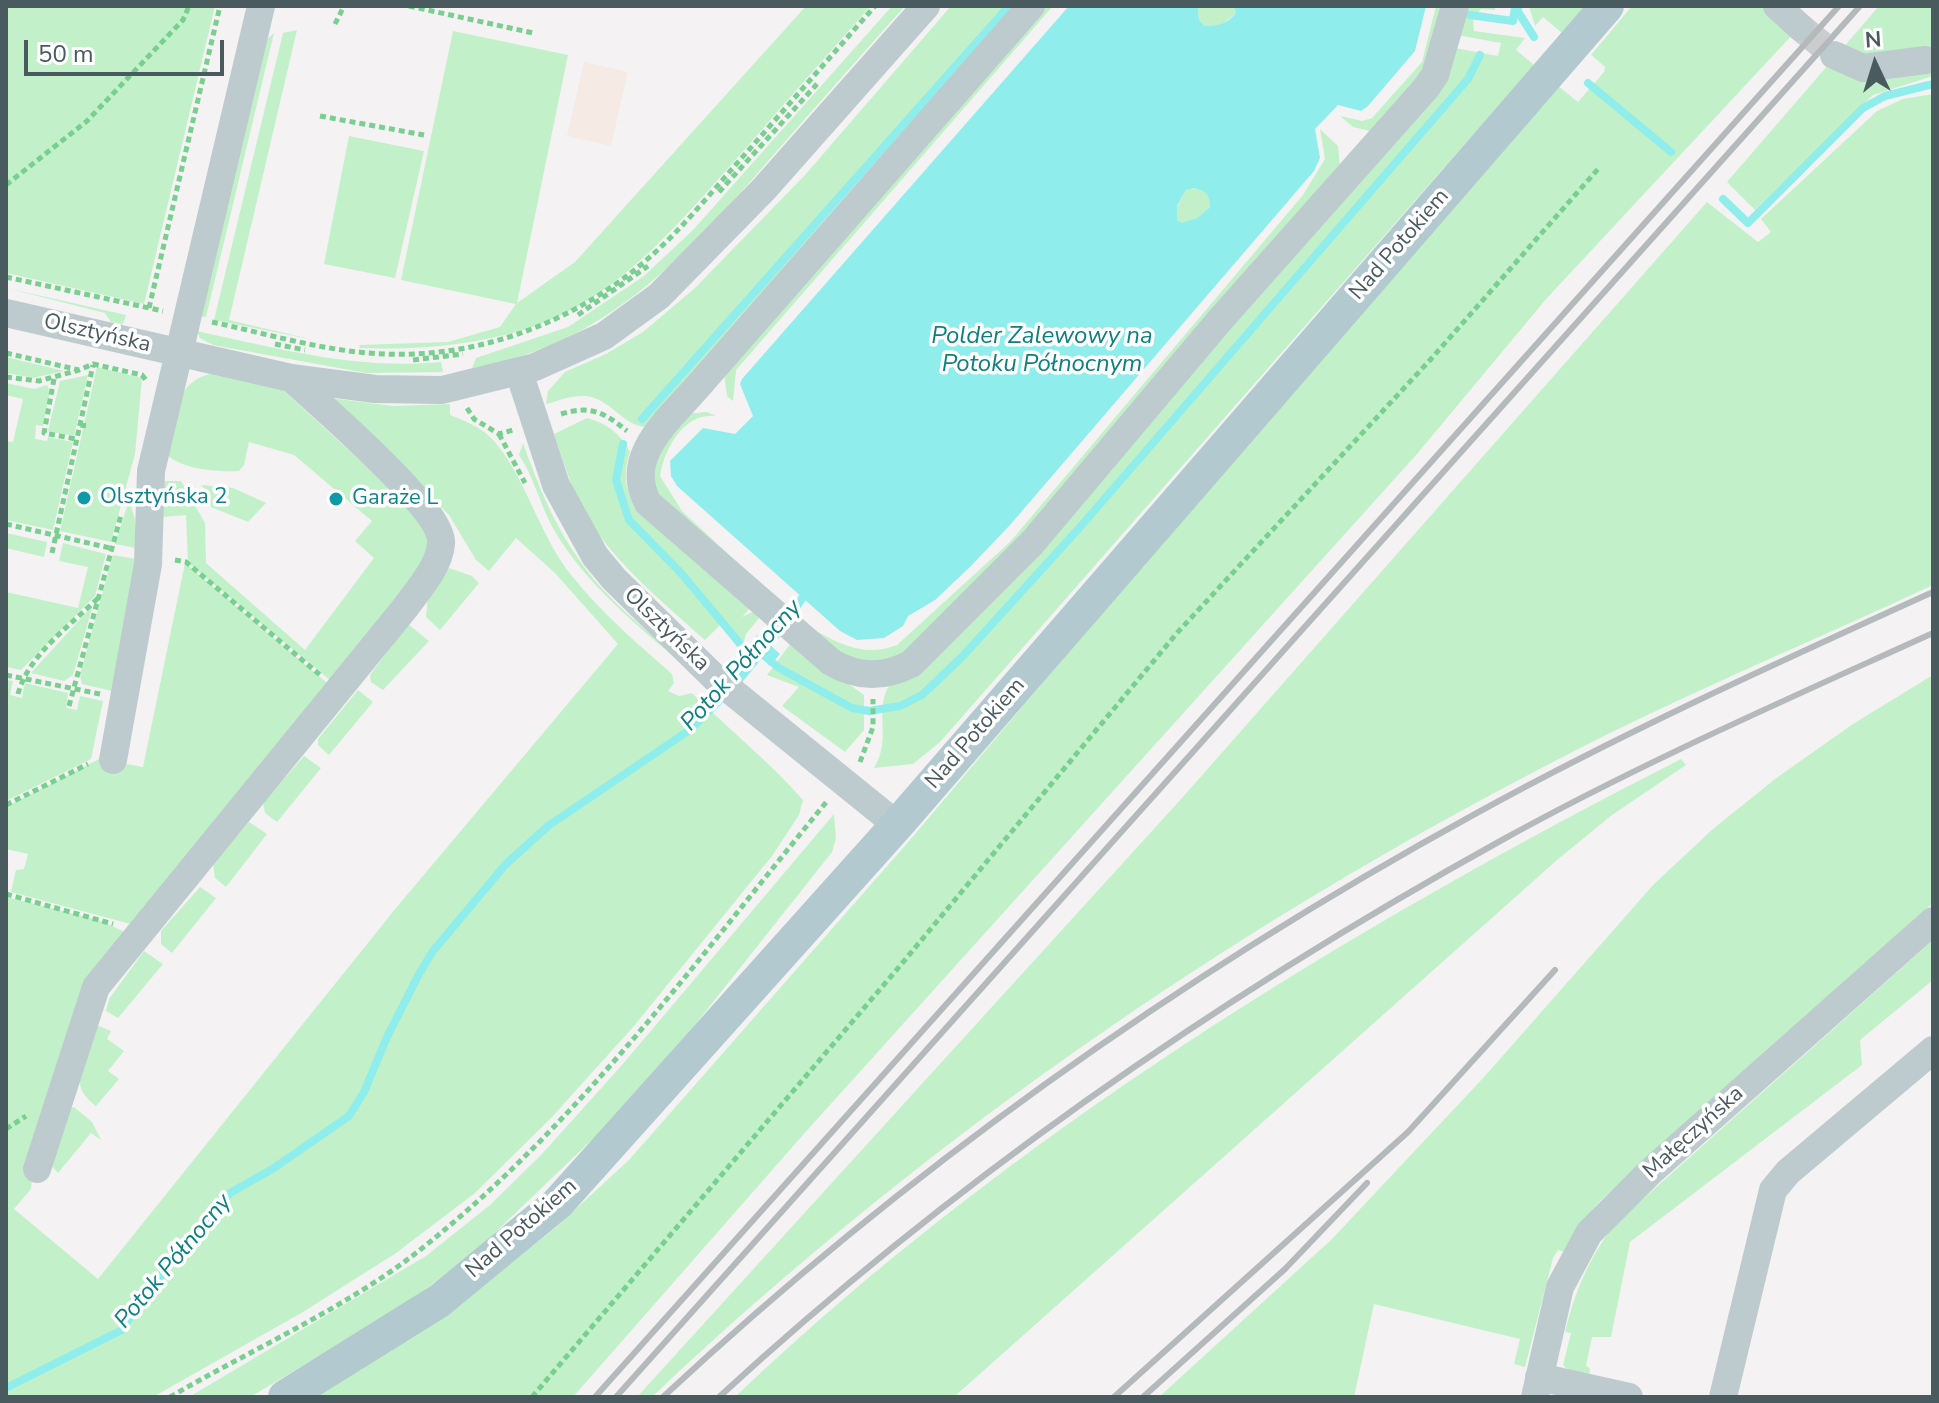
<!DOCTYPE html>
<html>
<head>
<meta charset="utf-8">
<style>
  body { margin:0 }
  #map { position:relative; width:1939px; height:1403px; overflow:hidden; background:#f4f2f3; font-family:"Nunito Sans",sans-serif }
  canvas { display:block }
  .frame { position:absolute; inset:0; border:8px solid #4a5b60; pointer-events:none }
  .north { position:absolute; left:1835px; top:24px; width:80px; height:80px; -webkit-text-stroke:6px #fff; paint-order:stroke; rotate:356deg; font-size:22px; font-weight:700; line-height:32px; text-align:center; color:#4a5b60 }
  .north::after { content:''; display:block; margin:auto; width:28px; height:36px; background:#4a5b60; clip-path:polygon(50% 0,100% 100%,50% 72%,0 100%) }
  .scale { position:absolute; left:24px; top:40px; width:200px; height:36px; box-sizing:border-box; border:4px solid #4a5b60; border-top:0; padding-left:10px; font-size:24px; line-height:28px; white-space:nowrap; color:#4a5b60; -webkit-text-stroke:6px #fff; paint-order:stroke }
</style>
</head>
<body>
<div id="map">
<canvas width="1939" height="1403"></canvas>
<div class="frame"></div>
<div class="north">N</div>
<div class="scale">50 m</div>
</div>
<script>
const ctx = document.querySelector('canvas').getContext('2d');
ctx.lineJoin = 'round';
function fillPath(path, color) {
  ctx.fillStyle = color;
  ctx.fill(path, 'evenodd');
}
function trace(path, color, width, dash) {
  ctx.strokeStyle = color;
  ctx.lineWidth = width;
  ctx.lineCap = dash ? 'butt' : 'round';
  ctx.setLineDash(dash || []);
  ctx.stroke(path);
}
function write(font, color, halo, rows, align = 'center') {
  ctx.font = font + ' "Nunito Sans",sans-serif';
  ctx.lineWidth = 7;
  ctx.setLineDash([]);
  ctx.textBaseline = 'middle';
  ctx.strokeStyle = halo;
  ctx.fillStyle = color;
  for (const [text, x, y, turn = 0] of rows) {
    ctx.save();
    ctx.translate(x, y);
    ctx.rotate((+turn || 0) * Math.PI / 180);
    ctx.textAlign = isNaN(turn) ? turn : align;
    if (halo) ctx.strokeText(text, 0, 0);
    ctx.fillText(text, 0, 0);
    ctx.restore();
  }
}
const green = new Path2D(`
  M 6,6 L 215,6 L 144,304 L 6,273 Z
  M 806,6 L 871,6 C 829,53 787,100 746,148 C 683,218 618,302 523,330 C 469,346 416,350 360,348 L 359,345 L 448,342 L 500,327 L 516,304 L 401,280 L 453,31 L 568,55 L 517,303 L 575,262 Z
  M 892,6 L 905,6 C 862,54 819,103 776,152 C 690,251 609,345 472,368 L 476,358 L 568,327 L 644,276 L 694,229 Z
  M 951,6 L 1018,6 L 864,174 L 647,427 C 623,427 610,397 584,396 C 571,395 558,401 546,404 L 548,391 L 565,372 L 606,354 L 643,332 L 695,288 L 805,175 Z
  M 1043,6 L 1053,6 L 736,370 L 733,401 L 727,396 L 724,373 Z
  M 1198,6 L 1234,6 L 1236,13 L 1220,26 L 1205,26 L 1199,20 Z
  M 1436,6 L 1445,6 L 1431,63 L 1370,131 L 1353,127 L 1340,116 L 1362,121 L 1372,118 L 1422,62 Z
  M 1467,6 L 1495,6 L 1495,10 L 1481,9 L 1473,20 L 1474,31 L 1525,38 L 1516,50 L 1534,65 L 940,742 L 913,764 L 874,768 C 892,740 874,710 889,686 L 1455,48 L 1498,56 L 1501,43 L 1457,35 Z
  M 1529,6 L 1585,6 L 1562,33 L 1543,17 L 1535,26 Z
  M 1632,6 L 1766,6 L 1795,32 L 1547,298 L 1417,454 L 802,1136 L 573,1397 L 310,1397 L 463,1301 L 555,1228 L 629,1160 L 910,840 L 1213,481 L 1558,86 L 1578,102 L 1604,72 L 1605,67 L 1591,55 Z
  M 1879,6 L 1933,6 L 1933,76 L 1873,95 L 1755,210 L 1727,182 Z
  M 297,30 L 229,320 L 314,340 L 214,320 L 283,33 Z
  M 274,33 L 206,317 L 197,316 L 264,42 Z
  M 1933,94 L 1933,585 C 1824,636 1713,682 1606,735 C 1258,909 934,1130 652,1397 L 637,1397 L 1182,798 L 1707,202 L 1758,242 L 1771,232 L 1761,219 L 1877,111 L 1903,99 Z
  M 1320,129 L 1338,146 L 1340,166 L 1020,545 L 898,657 L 865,662 L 837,654 L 816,631 C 844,646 866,657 897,645 L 1010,542 L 1303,195 L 1325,159 Z
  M 349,136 L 424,151 L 395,278 L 324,264 Z
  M 1194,188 L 1204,190 L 1210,197 L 1210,207 L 1197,218 L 1183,224 L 1177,220 L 1177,207 L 1186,190 Z
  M 6,288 L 126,315 L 123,324 L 111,322 L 105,313 Z
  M 197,331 C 279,349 357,370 441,362 L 443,372 L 366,373 L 213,345 L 200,338 Z
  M 6,357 L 64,371 L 33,378 L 6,373 Z
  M 97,367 L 142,378 L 135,454 L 111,542 L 60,531 Z
  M 210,374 L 283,390 L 425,520 L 429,553 L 336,685 L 188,563 L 186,515 L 161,517 L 162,481 L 181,481 L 205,523 L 206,563 L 305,650 L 374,558 L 355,541 L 372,521 L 294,455 L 249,442 L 244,465 L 239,471 C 218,472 184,470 167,455 C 174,424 172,383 210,374 Z
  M 88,375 L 74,436 L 48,431 L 60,381 Z
  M 6,383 L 34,389 L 47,385 L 50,391 L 43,426 L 36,425 L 35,439 L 47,441 L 48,437 L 73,442 L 53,530 L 6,520 L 6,441 L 13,442 L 23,399 L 6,395 Z
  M 330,398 L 393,406 L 450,404 L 450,415 C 465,421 481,427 492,439 C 525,474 539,536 572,576 C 601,613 637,643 672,674 L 674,683 L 668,691 L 679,696 L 692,693 C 729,730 769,761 803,800 L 799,815 L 772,856 L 634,1026 L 552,1117 L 475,1193 L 396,1253 L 303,1312 L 153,1397 L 6,1397 L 6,897 L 98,920 L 137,937 L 96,992 L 33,1163 L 31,1189 L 14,1209 L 98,1279 L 396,908 L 618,644 L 555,573 L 516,538 L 489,571 L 476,560 L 449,515 Z
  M 707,412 L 716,416 C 684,412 664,449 660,476 L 682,511 L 769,592 L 663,500 L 654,486 L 652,465 L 684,414 Z
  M 587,418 C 607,423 621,434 630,452 C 623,473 624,491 638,508 L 752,606 L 742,617 L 754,611 L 760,617 L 746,634 L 741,652 L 720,625 L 705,640 C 666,605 617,565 589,520 C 573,493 564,464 554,434 Z
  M 523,443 C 538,485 554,525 580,561 C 609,603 653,635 692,669 L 690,671 C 640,627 586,586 553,528 C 540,505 534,477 519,455 Z
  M 202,485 L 233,488 L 266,503 L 248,522 L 211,507 Z
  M 129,500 L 135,519 L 136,548 L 115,544 Z
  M 6,533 L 47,542 L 44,557 L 6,548 Z
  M 63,543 L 106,554 L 95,596 L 21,670 L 6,667 L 6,592 L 78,608 L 88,567 L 59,561 Z
  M 113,555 L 136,559 L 112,691 L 82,684 L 80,675 Z
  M 185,563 L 333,688 L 138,926 L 11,892 L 16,870 L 24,869 L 28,854 L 6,849 L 6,807 L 99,759 L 143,767 Z
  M 446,567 L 472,576 L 479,583 L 440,630 L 426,617 L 428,596 Z
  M 93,605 L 73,675 L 64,681 L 31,673 Z
  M 408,624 L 429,641 L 383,690 L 371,682 L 370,675 Z
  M 791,643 L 864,695 L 864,730 L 845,752 L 782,706 L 799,687 L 767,675 Z
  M 1933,675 L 1933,903 L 1600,1201 L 1578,1227 L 1565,1252 L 1558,1250 L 1553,1258 L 1525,1367 L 1514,1364 L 1520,1339 L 1374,1304 L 1354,1397 L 1159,1397 L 1332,1239 L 1485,1076 L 1654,884 L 1713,829 L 1775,779 L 1853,724 Z
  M 6,680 L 13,681 L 10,695 L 22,698 L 25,683 L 68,693 L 66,708 L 77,710 L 80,696 L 103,701 L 91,759 L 6,801 Z
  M 358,690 L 373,702 L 329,755 L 318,745 L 318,739 Z
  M 304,756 L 321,768 L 277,822 L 265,813 L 263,803 Z
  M 1681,759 L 1686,765 L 1612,815 L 1557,860 L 954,1397 L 735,1397 C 1009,1136 1345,930 1681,759 Z
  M 834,814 L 836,838 L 832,852 L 694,1026 L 601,1131 L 480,1247 L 404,1306 L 250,1397 L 189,1397 L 426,1256 L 490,1205 L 542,1154 L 622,1065 Z
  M 249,822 L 267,834 L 226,887 L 215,878 L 213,864 Z
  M 200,887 L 216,898 L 172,953 L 161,944 L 161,931 Z
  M 1933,940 L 1933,980 L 1860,1040 L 1862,1065 L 1630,1242 L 1611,1337 L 1592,1337 L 1586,1366 L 1590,1368 L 1589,1376 L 1568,1370 L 1563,1365 L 1571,1333 L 1565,1332 C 1575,1291 1589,1258 1615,1224 Z
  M 144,951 L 163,964 L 118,1018 L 106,1011 L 109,999 Z
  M 99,1026 L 111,1031 L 107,1039 L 124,1051 L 108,1071 L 119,1079 L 96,1106 C 65,1084 85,1058 94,1027 Z
  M 74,1107 L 92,1122 L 101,1140 L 91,1133 L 58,1173 L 46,1160 L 68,1109 Z`);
const sand = new Path2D(`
  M 584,62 L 628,72 L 611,146 L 567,136 Z`);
const water = new Path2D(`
  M 1069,6 L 1198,6 L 1199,20 L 1205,26 C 1219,26 1226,24 1236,13 L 1234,6 L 1426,6 L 1415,51 L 1368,106 L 1361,111 L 1338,105 L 1315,129 L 1320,158 L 1314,171 L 1010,525 L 970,567 L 935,600 L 908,616 L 903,626 L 884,638 L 857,640 L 840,631 L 677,486 L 671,476 L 670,461 L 703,428 L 735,434 L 753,416 L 740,384 L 742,379 ZM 1194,188 C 1206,191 1210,194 1210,207 L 1197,218 L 1182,223 L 1177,220 L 1177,206 L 1186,190 Z
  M 757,635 L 766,642 L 771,640 L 770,645 L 780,654 L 770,666 L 748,646 Z`);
const stream = new Path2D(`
  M 1515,7 L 1534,37
  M 1470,15 L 1513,21 L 1515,7 L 1519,6
  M 1588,83 L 1671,152
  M 1723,199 L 1748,223 L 1863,108 L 1885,96 L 1933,84
  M 642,419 L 1009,6
  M 623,444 L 616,480 L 629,520 L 681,573 L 742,646 L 760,652 L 779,668 L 852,708 L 869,711 L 900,706 L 922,695 L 962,657 L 1081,526 L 1468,79 L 1480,55
  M 6,1388 L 122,1330 L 141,1300 L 230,1193 L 274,1168 L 349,1116 L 364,1092 L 387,1037 L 419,974 L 433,951 L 505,865 L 548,826 L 691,729 L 733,687 L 786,623 L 808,589`);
const minorTunnel = new Path2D(`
  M 1800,27 L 1834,55`);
const path = new Path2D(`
  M 409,6 L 533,33
  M 335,24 L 344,6
  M 320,116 L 424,135
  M 6,185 L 87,121 L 183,20 L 189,6
  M 719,192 L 817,84
  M 6,277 L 163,311
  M 149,308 L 220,6
  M 578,315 L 648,266
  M 212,322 C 268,334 327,352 385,354 C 478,358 572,323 643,263 C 681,231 713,190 747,152 C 790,103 832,55 875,6
  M 275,344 L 305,350
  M 6,353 L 79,370 L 93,364 L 142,375 L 146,380
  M 413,360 L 463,354
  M 6,377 L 39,381 L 79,370
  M 54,379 L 44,433 L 76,439
  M 467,408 L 474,419 L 499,434 L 513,430
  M 561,414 C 590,405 604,412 627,431
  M 80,425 L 89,426
  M 499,434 L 525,483
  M 6,524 L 114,549
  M 52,553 L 93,365
  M 175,560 L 186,562 L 320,675
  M 6,675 L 100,694
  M 18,694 C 28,655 71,625 98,598
  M 69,706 L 121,515
  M 860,762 L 873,727 L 873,699
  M 6,805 L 88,764
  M 6,894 L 113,924
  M 6,1129 L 26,1116
  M 170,1397 C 247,1352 347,1307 416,1253 C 578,1126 698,958 828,800
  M 532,1397 L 899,967 L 1177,633 L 1431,359 L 1598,169`);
const minor = new Path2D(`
  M 1031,6 L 699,385 C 670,419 622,456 648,503 L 831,662 C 858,678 883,678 911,664 L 1032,543 L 1220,320 L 1426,88 L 1435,75 L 1455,6
  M 1777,6 L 1800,27
  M 1834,55 L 1863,68 L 1926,60
  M 6,313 L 291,378 L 375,389 L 442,390 L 535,367 L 604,336 L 659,296 L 764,189 L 926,6
  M 519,372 L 556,485 L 595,556 L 614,579 L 714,677 L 897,825
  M 113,760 L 148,564 L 151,471 L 261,6
  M 37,1169 L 96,987 L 405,608 C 418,590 439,567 441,544 C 445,511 320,405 291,378
  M 1539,1377 L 1629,1397
  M 1535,1397 L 1560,1287 L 1589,1233 L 1650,1172 L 1933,921
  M 1723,1397 L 1773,1190 L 1788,1172 L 1933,1050`);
const major = new Path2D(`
  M 285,1397 L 439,1301 L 558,1203 L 897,825 L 1607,6`);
const rail = new Path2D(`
  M 595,1397 L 1839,6
  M 616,1397 L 1860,6
  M 663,1397 C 909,1168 1181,975 1475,814 C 1624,732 1779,662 1933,592
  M 719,1397 C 956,1179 1220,996 1502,840 C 1641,763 1788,699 1933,633
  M 1114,1397 L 1408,1132 L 1555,970
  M 1143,1397 L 1285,1269 L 1367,1183`);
const markers = [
  [84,498,8,"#0f9aa8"],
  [336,499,8,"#0f9aa8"]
];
const streetNames = [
  ["Nad Potokiem",1400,245,-49],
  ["Olsztyńska",97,334,13],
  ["Olsztyńska",666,630,44],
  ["Nad Potokiem",976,734,-49],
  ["Małęczyńska",1694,1133,-42],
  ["Nad Potokiem",522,1229,-41]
];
const cultureNames = [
  ["Olsztyńska 2",100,498],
  ["Garaże L",352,499]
];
const waterNames = [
  ["Polder Zalewowy na",1042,337],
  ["Potoku Północnym",1042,365],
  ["Potok Północny",742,666,-48],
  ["Potok Północny",174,1262,-50]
];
fillPath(green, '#c2f1c9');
fillPath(sand, '#f5ebe4');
fillPath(water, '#8feeeb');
trace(stream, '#8feeeb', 8);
trace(minorTunnel, '#caccce', 28, [28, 14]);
trace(path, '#79cf90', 5, [6, 4]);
trace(minor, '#becbce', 28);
trace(major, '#b2c9d0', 34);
trace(rail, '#b4b9bc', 6);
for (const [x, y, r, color] of markers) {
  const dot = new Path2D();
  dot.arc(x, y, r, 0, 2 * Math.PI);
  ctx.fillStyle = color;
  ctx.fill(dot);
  trace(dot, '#fff', 3);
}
write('22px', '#4a5b60', '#fff', streetNames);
write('22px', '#0d838f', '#fff', cultureNames, 'left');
write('italic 24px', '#0d817e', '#fff', waterNames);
</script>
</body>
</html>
